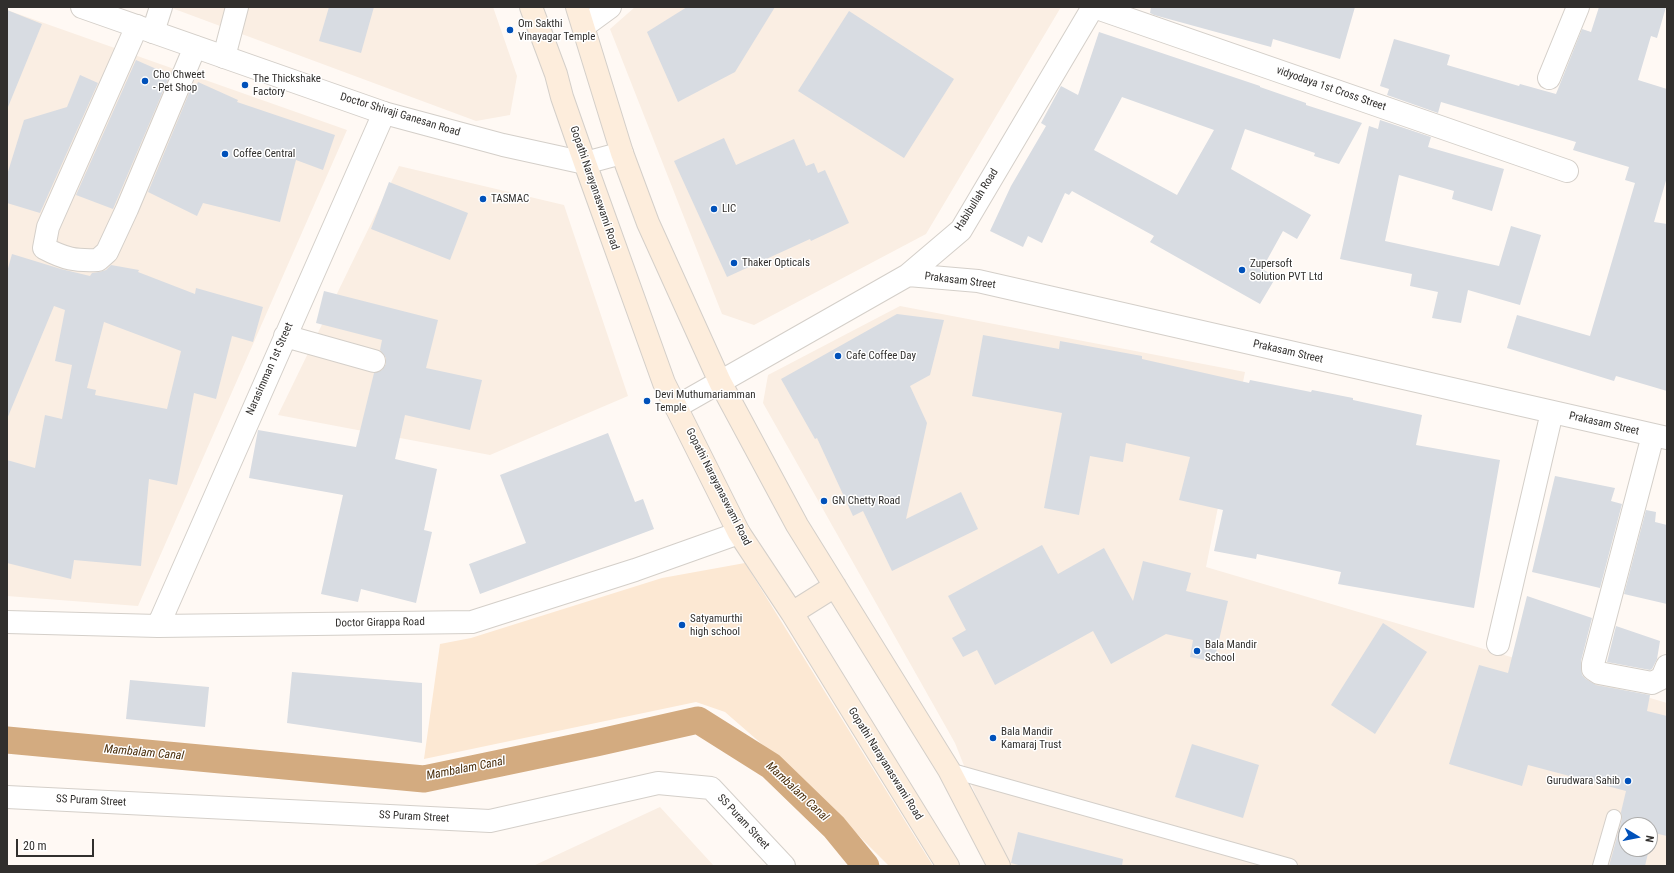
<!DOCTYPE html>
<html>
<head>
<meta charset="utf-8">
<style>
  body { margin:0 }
  #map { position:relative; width:1674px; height:873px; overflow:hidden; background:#fff9f4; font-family:"Roboto Condensed",sans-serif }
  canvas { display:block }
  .frame { position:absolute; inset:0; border:8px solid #312f2d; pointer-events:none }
  .north { position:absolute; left:1618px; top:817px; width:40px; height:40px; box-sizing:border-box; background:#fff; border:1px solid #adacab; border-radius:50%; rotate:100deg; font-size:11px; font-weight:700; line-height:16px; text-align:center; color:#312f2d }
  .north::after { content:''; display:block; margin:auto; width:14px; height:18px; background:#0051ba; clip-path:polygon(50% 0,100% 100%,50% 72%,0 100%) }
  .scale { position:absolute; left:16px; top:839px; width:78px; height:18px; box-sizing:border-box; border:2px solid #312f2d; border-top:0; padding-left:5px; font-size:12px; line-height:14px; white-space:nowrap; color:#312f2d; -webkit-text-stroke:3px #fff; paint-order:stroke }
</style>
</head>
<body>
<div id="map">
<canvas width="1674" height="873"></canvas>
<div class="frame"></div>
<div class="north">N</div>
<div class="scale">20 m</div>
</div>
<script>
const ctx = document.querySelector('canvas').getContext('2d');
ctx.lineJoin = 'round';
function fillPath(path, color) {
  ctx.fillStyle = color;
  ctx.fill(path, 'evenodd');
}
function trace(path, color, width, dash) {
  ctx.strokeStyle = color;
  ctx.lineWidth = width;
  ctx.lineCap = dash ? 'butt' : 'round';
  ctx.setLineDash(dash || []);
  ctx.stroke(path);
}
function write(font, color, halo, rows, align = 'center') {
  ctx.font = font + ' "Roboto Condensed",sans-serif';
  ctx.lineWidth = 3;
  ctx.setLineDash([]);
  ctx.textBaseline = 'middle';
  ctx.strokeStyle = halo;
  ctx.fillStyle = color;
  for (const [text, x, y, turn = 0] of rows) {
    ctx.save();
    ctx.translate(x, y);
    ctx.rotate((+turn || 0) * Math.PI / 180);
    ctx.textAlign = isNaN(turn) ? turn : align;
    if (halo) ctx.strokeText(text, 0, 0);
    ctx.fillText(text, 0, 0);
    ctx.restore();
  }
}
const built = new Path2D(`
  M 169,7 L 493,7 L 517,76 L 510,115 L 476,121 Z
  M 635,7 L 1061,7 L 926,234 L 754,325 L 722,314 L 610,29 Z
  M 7,10 L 347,130 L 138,606 L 7,596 Z
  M 399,166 L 564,205 L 628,396 L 490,455 L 278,415 Z
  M 900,306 L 1245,372 L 1206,567 L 1667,703 L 1667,866 L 1004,866 L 955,743 L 763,403 L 768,375 ZM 1626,825 L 1650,825 L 1650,849 L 1626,849 Z
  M 660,807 L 714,866 L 533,866 Z`);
const green = new Path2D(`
  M 745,563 L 933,866 L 889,866 L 802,779 L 725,712 L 696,702 L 424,759 L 440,644 L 471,638 L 662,578 Z`);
const canal = new Path2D(`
  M 7,740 L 424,779 L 596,743 L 698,720 L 771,766 L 834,827 L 866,866`);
const building = new Path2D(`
  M 329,7 L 374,7 L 361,53 L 319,41 Z
  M 687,7 L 775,7 L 735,72 L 678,102 L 647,32 Z
  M 1151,7 L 1355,7 L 1340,59 L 1273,39 L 1271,47 L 1154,15 L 1150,13 Z
  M 1599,7 L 1666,7 L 1657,38 L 1651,36 L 1638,80 L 1667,89 L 1667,177 L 1654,222 L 1667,224 L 1667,391 L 1616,376 L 1614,381 L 1507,348 L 1517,315 L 1590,336 L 1635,183 L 1625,180 L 1629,167 L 1573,150 L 1576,142 L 1441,102 L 1438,113 L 1387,95 L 1389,89 L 1380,86 L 1394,39 L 1450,55 L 1447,65 L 1519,86 L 1520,84 L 1556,94 L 1582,29 L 1591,32 Z
  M 7,10 L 42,24 L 8,107 L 7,107 Z
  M 849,11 L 954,79 L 904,158 L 798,91 Z
  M 1099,32 L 1260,86 L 1260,87 L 1306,103 L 1306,105 L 1362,123 L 1339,164 L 1314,156 L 1315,153 L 1245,129 L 1231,169 L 1311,215 L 1297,239 L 1283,231 L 1262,269 L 1276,277 L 1260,304 L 1150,242 L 1154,236 L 1072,191 L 1069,195 L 1065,193 L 1042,243 L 1028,236 L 1023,247 L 990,231 L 1011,186 L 1046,126 L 1041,123 L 1061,86 L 1078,95 ZM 1122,97 L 1214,130 L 1177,195 L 1094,150 Z
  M 136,60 L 170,75 L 113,209 L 76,195 Z
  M 80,75 L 98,83 L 40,213 L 7,203 L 7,175 L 24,120 L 67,107 Z
  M 198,82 L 238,100 L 237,102 L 335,135 L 323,170 L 296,160 L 280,222 L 203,203 L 197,216 L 148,192 L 192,86 L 196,87 Z
  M 1380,120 L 1431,137 L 1428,147 L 1504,169 L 1492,211 L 1452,199 L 1454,191 L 1399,175 L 1385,241 L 1499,266 L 1511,226 L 1541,235 L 1520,305 L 1468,290 L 1461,323 L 1432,318 L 1438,292 L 1410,286 L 1412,274 L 1340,259 L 1369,126 L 1378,129 Z
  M 724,138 L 736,165 L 794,139 L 806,166 L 814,163 L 818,173 L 825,170 L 849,223 L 811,241 L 810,239 L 727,277 L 674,161 Z
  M 389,182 L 468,213 L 450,260 L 371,229 Z
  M 12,254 L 61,269 L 90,276 L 92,273 L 99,272 L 106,270 L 111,265 L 139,270 L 138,272 L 195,294 L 196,288 L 263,307 L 253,342 L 232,336 L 216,399 L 194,393 L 177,485 L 149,479 L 141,566 L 74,560 L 71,579 L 7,563 L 7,460 L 35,468 L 45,415 L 62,419 L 72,365 L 55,361 L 65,310 L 54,306 L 7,419 L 7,272 ZM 104,322 L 181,351 L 167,409 L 95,395 L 96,390 L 87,388 Z
  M 324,291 L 438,320 L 426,368 L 482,380 L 470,430 L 405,415 L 395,459 L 437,469 L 424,530 L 432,532 L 416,603 L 361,589 L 358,602 L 321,594 L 343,495 L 249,478 L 258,430 L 356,447 L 374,373 L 382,370 L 386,364 L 386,358 L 380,350 L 382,340 L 316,323 Z
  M 897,314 L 944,320 L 930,375 L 910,386 L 927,423 L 906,519 L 961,492 L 978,529 L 892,571 L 863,511 L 853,516 L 817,438 L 815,439 L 781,379 Z
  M 983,335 L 1059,349 L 1060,341 L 1142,356 L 1142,359 L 1249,383 L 1250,380 L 1311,392 L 1312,390 L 1353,398 L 1353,400 L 1422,415 L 1416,445 L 1500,460 L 1474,608 L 1338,584 L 1341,572 L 1257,554 L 1256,559 L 1214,551 L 1223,510 L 1179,500 L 1190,457 L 1126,443 L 1123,462 L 1090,456 L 1079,515 L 1044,508 L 1062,413 L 972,396 Z
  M 608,433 L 635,502 L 643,499 L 654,529 L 480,594 L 469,564 L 526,543 L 500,475 Z
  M 1555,476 L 1615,488 L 1611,501 L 1622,504 L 1600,588 L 1532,572 Z
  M 1646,510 L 1656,512 L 1655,522 L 1667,525 L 1667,604 L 1624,594 Z
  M 1042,545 L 1058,574 L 1104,548 L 1133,601 L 1143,561 L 1191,573 L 1186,591 L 1228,601 L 1214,662 L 1190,657 L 1193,640 L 1166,634 L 1111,664 L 1093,631 L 995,685 L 977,650 L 963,657 L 952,638 L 966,630 L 948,596 Z
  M 1527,596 L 1592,618 L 1581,661 L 1582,675 L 1586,679 L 1596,685 L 1650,695 L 1647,711 L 1667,716 L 1667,836 L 1654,833 L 1650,847 L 1650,825 L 1626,825 L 1626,849 L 1649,849 L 1645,866 L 1609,866 L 1622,819 L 1621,812 L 1626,791 L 1528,765 L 1522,786 L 1449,764 L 1479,665 L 1508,673 Z
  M 1383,623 L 1427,652 L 1375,734 L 1331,705 Z
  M 1616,626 L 1660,641 L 1657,659 L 1652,669 L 1650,670 L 1607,662 Z
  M 292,672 L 422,683 L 422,743 L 287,723 Z
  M 130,680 L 209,687 L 205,727 L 126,719 Z
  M 1192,744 L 1259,765 L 1243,818 L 1175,797 Z
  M 1018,832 L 1123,859 L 1122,866 L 1022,866 L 1011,863 Z`);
const service = new Path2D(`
  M 949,770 L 1290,866
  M 1600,866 L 1614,817`);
const minor = new Path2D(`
  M 1094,7 L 1567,171
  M 137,26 L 48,227 L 44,248 C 65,259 75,261 98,260 L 107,252 L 127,209 L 195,47
  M 584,26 L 610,7
  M 153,32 L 161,7
  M 224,57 L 237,7
  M 1549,78 L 1578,7
  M 908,275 L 978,281 L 1667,438
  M 285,336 L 374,361
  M 676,407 L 908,275 L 961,230 L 1093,7
  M 1653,435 L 1593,664 L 1593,669 L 1599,673 L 1652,683 L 1662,678 L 1667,666
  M 7,622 L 158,626 L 472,622 L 635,570 L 739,533
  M 158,626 L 384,113
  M 1498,644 L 1552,412
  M 7,797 L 490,821 L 658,783 L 711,788 L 784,866`);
const tertiary = new Path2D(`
  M 82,7 L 384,113 L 503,145 L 585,163 L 622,153`);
const secondary = new Path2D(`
  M 531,7 L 556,74 L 562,97 L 585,163 L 664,383 L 739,533 L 792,613 L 948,866
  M 577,7 L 622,153 L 648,223 L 720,382 L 797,525 L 949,770 L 999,866
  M 792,613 L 835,586`);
const markers = [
  [510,30,4,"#0051ba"],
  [145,81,4,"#0051ba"],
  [245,85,4,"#0051ba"],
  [225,154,4,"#0051ba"],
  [483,199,4,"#0051ba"],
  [714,209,4,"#0051ba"],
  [734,263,4,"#0051ba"],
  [1242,270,4,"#0051ba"],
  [838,356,4,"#0051ba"],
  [647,401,4,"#0051ba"],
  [824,501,4,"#0051ba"],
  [682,625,4,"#0051ba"],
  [1197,651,4,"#0051ba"],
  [993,738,4,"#0051ba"],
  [1628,781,4,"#0051ba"]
];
const poiNames = [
  ["Om Sakthi",518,24],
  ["Vinayagar Temple",518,37],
  ["Cho Chweet",153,75],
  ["- Pet Shop",153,88],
  ["The Thickshake",253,79],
  ["Factory",253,92],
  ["Coffee Central",233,154],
  ["TASMAC",491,199],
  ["LIC",722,209],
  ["Thaker Opticals",742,263],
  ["Zupersoft",1250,264],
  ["Solution PVT Ltd",1250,277],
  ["Cafe Coffee Day",846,356],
  ["Devi Muthumariamman",655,395],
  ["Temple",655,408],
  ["GN Chetty Road",832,501],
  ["Satyamurthi",690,619],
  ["high school",690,632],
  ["Bala Mandir",1205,645],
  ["School",1205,658],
  ["Bala Mandir",1001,732],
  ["Kamaraj Trust",1001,745],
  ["Gurudwara Sahib",1620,781,"right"]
];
const streetNames = [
  ["vidyodaya 1st Cross Street",1331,89,19],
  ["Doctor Shivaji Ganesan Road",400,115,17],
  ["Gopathi Narayanaswami Road",594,188,71],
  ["Habibullah Road",977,200,-58],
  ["Prakasam Street",960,281,7],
  ["Prakasam Street",1288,352,13],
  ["Narasimman 1st Street",270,369,-66],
  ["Prakasam Street",1604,424,13],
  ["Gopathi Narayanaswami Road",718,487,63],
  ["Doctor Girappa Road",380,623,-1],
  ["Gopathi Narayanaswami Road",885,764,58],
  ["SS Puram Street",91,801,3],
  ["SS Puram Street",414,817,3],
  ["SS Puram Street",743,822,47]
];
const waterNames = [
  ["Mambalam Canal",144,753,5],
  ["Mambalam Canal",466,769,-11],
  ["Mambalam Canal",797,792,43]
];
fillPath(built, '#faeee3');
fillPath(green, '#fce8d3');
trace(canal, '#d3ab80', 27);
fillPath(building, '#d8dce2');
trace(service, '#d4cfc9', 16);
trace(minor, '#d4cfc9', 24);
trace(tertiary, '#d4cfc9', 24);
trace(secondary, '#d4cfc9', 24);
trace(service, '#fff', 14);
trace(minor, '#fff', 22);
trace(tertiary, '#fff', 22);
trace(secondary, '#fdeddc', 22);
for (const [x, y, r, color] of markers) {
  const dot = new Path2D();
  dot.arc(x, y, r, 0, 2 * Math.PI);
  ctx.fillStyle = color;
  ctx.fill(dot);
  trace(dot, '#fff', 1.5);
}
write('11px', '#312f2d', '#fff', poiNames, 'left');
write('11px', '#312f2d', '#fff', streetNames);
write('italic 12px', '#492d0a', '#fff', waterNames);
</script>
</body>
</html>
